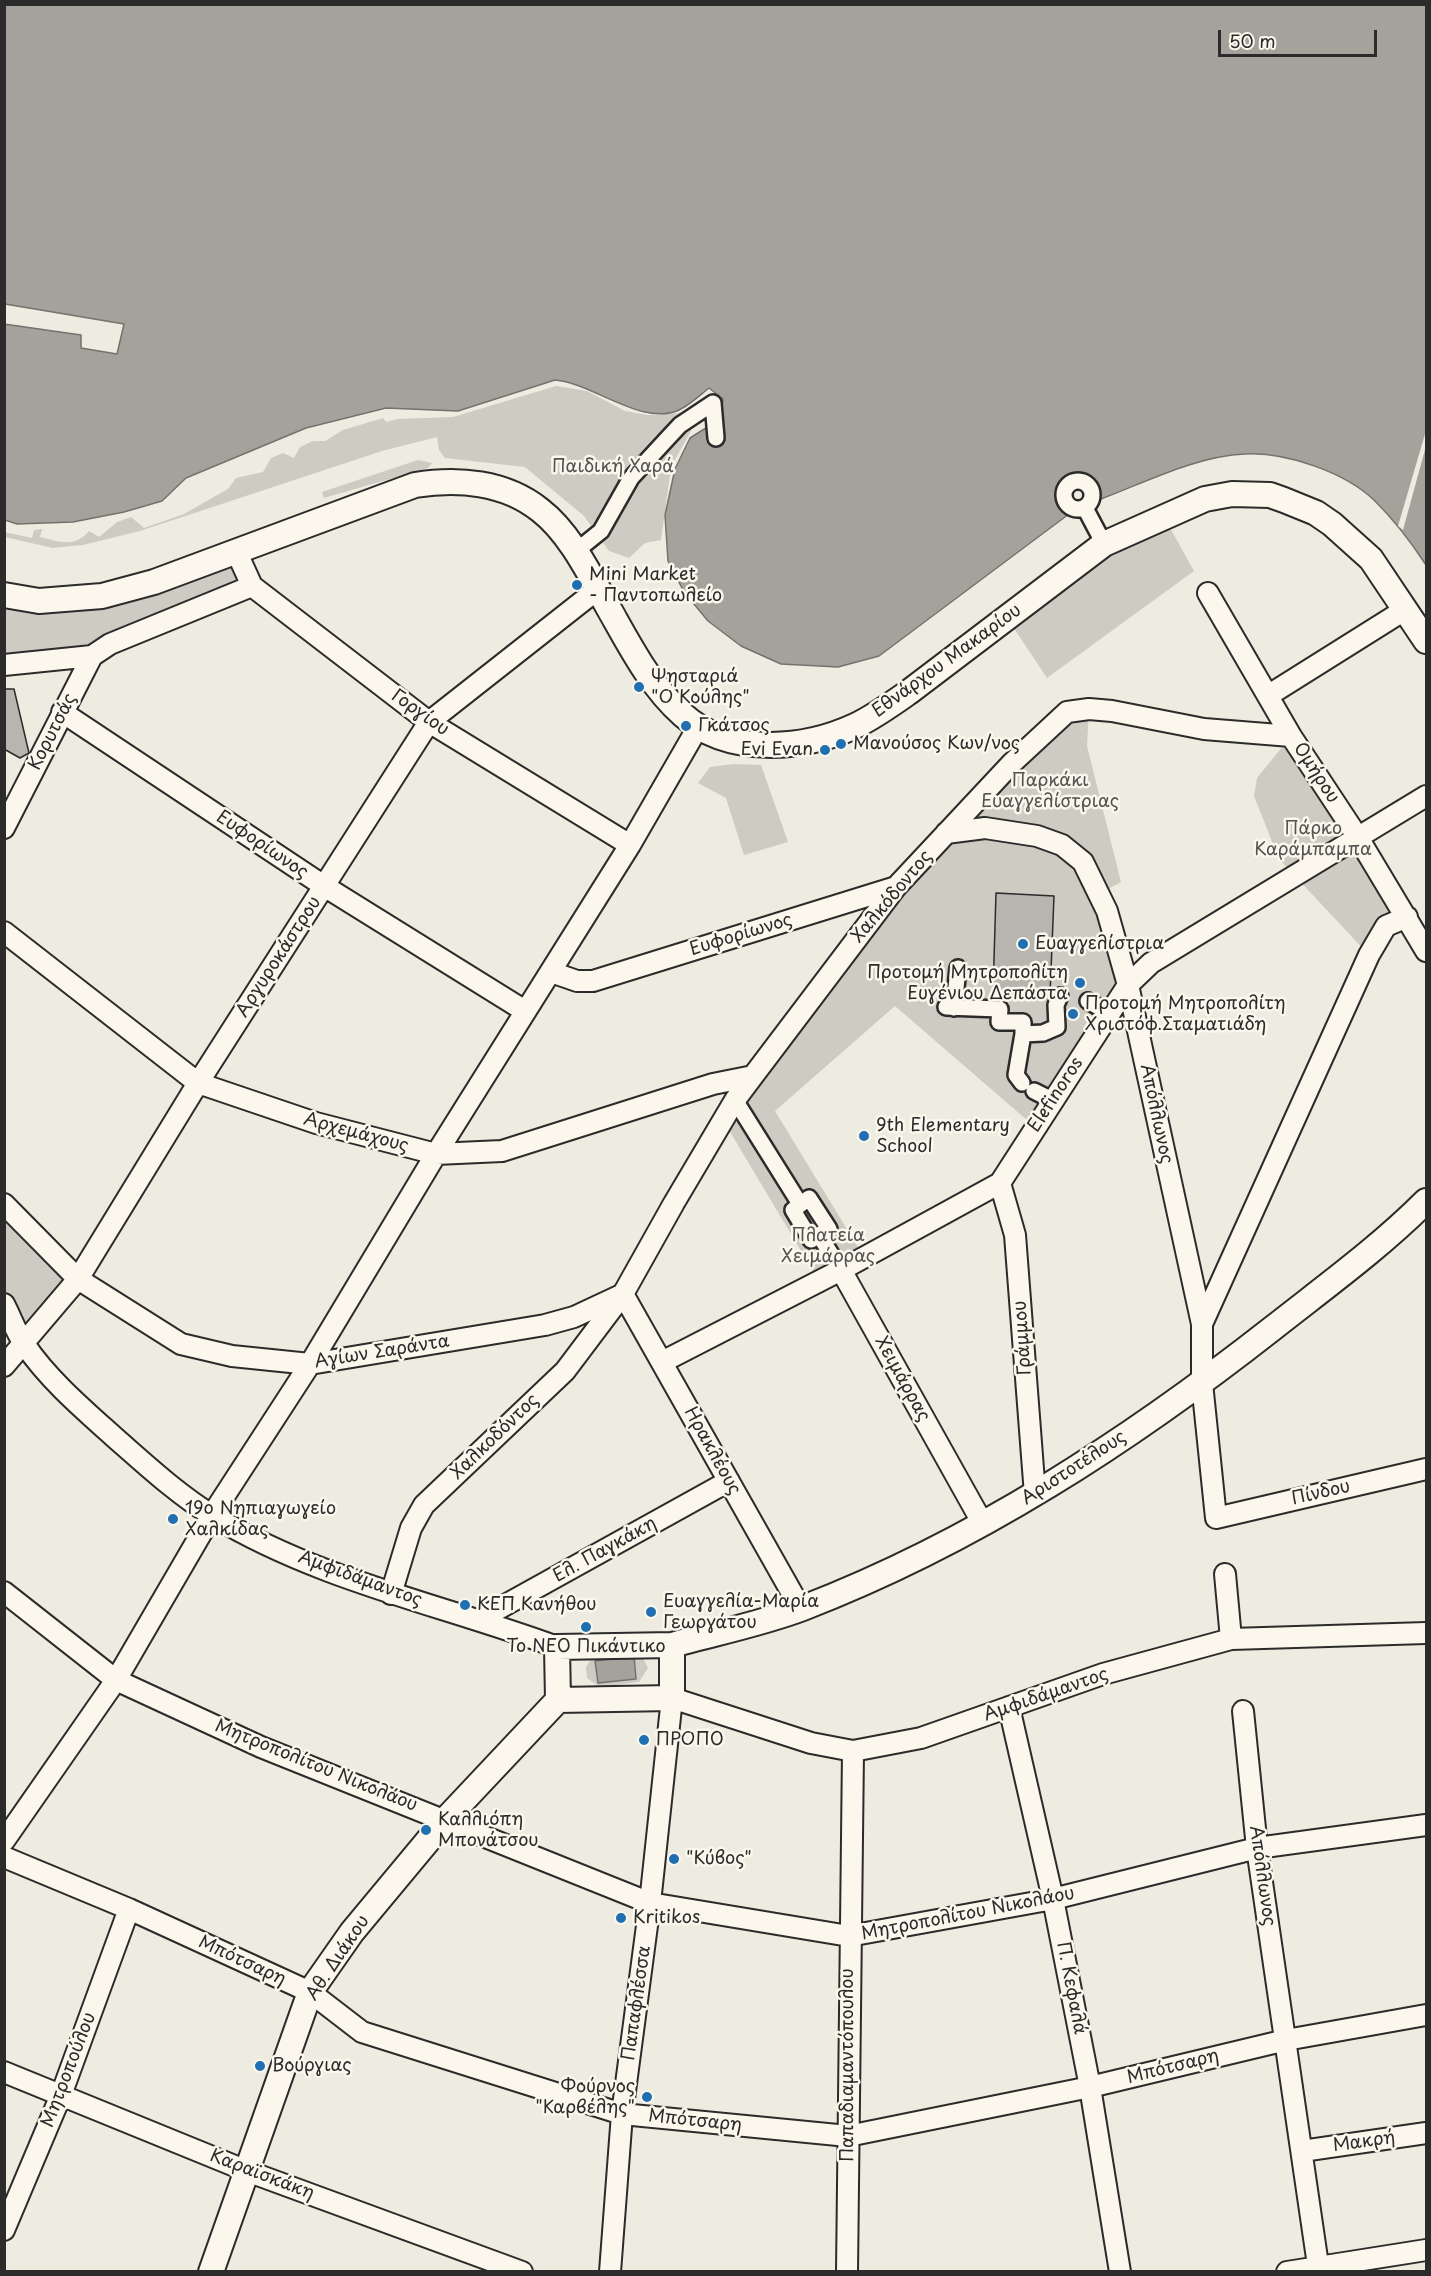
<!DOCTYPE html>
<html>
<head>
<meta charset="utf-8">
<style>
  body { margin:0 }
  #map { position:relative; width:1431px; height:2276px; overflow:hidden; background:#eeebe0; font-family:"Playpen Sans",sans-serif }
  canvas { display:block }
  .frame { position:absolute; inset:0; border:6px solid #2b2b2b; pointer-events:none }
  .scale { position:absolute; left:1218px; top:30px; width:159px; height:27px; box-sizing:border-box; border:3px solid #2b2b2b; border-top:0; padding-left:8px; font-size:18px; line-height:21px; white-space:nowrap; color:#2b2b2b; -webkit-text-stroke:4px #fbf7ec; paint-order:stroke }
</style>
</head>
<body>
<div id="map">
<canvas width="1431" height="2276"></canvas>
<div class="frame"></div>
<div class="scale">50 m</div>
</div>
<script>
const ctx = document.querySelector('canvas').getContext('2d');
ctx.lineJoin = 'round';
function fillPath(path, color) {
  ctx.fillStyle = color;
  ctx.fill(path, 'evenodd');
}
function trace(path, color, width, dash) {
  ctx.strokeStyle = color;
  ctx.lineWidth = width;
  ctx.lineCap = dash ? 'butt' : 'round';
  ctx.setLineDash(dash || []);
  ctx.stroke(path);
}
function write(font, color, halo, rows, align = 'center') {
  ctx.font = font + ' "Playpen Sans",sans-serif';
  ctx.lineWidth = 5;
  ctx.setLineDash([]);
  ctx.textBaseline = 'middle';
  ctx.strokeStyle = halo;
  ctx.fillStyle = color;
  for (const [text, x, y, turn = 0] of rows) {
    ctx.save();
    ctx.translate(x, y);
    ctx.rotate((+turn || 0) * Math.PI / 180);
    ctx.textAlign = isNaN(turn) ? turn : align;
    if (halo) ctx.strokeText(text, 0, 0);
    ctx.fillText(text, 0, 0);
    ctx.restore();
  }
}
const green = new Path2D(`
  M 556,386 L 587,391 L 625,411 L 648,415 L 682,413 L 691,431 L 671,467 L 661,540 L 645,543 L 629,558 L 609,551 L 584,516 L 525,467 L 445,458 L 439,450 L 437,437 L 382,451 L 140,531 L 83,545 L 53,548 L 5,537 L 4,532 L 32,538 L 34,530 L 42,529 L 40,537 C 58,541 74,549 89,531 L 99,537 L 117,522 L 131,517 L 144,528 L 184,514 L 228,489 L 236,478 L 263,472 L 271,458 L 283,453 L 294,458 L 300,447 L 313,441 L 325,441 L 343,430 L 383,418 L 386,422 L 397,419 L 453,417 Z
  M 418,460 L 432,463 L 428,468 L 324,498 L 322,492 Z
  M 1164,517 L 1194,571 L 1047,678 L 1007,618 Z
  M 237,553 L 252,586 L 110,644 L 5,665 L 4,595 L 39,601 Z
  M 1089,709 L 1087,746 L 1121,882 L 1099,894 L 1128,985 L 1035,1127 L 895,1006 L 775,1111 L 864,1257 L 819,1281 L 723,1120 L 842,958 L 1067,712 Z
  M 1291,736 L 1407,917 L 1369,955 L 1279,859 L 1254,796 L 1257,778 Z
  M 733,764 L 761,765 L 788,842 L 744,855 L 726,798 L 698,783 L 710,767 Z
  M 5,1204 L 78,1279 L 24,1345 L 5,1304 Z
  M 641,1654 L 648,1668 L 639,1682 L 600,1687 L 587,1678 L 586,1667 L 592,1657 Z`);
const water = new Path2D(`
  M 5,5 L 1426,5 L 1426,565 C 1411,542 1395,521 1375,501 C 1345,472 1286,452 1245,454 C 1196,456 1146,482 1101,499 L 1090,478 L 1070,476 L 1062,483 L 1060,493 L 1069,514 L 879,656 L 838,667 L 781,664 L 741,646 L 708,621 L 684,592 L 668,561 L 665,515 L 675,469 L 690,438 L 709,426 L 718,441 L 723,399 L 709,388 C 700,395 690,405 679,410 C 642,427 593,383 555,380 L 458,411 L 386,408 L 306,428 L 186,478 L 162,501 L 124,512 L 73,522 L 17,524 L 5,520 L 4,324 L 81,335 L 81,348 L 117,354 L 124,324 L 5,304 Z
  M 634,1656 L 636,1679 L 598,1683 L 595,1661 Z`);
const pier = new Path2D(`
  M 1425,434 L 1426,446 L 1403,530 L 1398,526 Z`);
const building = new Path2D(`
  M 4,689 L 14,689 L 29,753 L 20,758 L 4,749 Z
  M 996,893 L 1054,896 L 1050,995 L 993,993 Z`);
const pedestrian = new Path2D(`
  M1064 495a14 14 0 1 1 28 0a14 14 0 1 1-28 0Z
  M 1085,508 L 1104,544
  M 575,552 L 601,531 L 631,478 L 666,440 L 680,425 L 713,403 L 716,438
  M 1088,1001 L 1109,1013
  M 946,1007 L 1000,1009 L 999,1022 L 1023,1022 L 1023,1034 L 1043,1033 L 1057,1027 L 1056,1005 L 1060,996
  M 954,1008 L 958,968
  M 1022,1083 L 1016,1075 L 1023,1034
  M 1034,1091 L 1052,1100
  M 735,1100 L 800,1204
  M 809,1198 L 829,1229 L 811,1240 L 793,1210 Z
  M 819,1235 L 841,1270`);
const minor = new Path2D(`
  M 237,553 L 252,586 L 429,722 L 630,845
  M 1208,593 L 1291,736 L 1357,836 L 1426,951
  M 4,665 L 92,656
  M 1269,695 L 1406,609
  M 62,712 L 324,886 L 525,1011
  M 4,828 L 92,656 L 110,644 L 252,586
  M 946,833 L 985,828 L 1037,836 L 1062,845 L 1083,862 L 1107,911 L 1128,985 L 1202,1324 L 1202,1383 L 1216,1518 L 1426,1469
  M 4,932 L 198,1083 L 316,1123 L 436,1154 L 502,1151 L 713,1084 L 753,1076
  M 551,972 L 577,981 L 593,981 L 896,887
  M 1000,1183 L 1015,1235 L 1035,1495
  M 4,1204 L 78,1279 L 181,1344 L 232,1356 L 310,1364 L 545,1325 L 574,1317 L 621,1295
  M 841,1270 L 983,1524
  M 623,1294 L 801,1609
  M 4,1304 C 11,1317 16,1333 25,1345 C 48,1379 83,1409 113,1436 C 145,1464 177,1494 213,1516 C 318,1580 443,1605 557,1647
  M 1202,1324 L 1369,955 L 1386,926 L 1407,917
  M 662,1362 L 841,1270 L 1000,1183 L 1128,985 L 1151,963 L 1426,796
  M 4,1366 L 78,1279 L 198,1083 L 429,722 L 598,589
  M 1225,1574 L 1231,1639
  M 4,1592 L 116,1680 L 261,1747 L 650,1903 L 849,1936 L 1053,1899 L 1257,1848 L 1426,1825
  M 391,1594 L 411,1528 L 424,1505 L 565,1371 L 623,1294 L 674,1203 L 735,1100 L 753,1076 L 896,887 L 1012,763 L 1067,712 L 1089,709 L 1112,711 L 1204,729 L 1291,736
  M 480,1619 L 729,1481
  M 1009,1707 L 1053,1899 L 1090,2087 L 1120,2272
  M 1243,1711 L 1257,1848 L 1319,2272
  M 4,1841 L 116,1680 L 212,1515 L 310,1364 L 436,1154 L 630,845 L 698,727
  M 4,1857 L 129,1909 L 310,1992 L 362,2032 L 622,2114 L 848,2136 L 1090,2087 L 1286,2040 L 1426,2015
  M 4,2072 L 247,2171 L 522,2272
  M 1302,2151 L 1426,2133
  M 4,2230 L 61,2095 L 129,1909
  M 610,2272 L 622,2114 L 650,1903 L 672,1698 L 811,1743 L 853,1751 L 921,1738 L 1103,1674 L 1231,1639 L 1426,1633
  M 847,2272 L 853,1751
  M 1287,2272 L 1426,2250`);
const tertiary = new Path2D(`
  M 4,595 L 39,601 L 102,596 L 154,582 L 415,485 C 458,478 505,482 540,510 C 570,533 590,575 608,607 C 629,644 650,686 683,715 C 728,756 803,750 855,726 C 874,717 892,704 909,692 L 1104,544 L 1205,499 L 1232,494 L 1270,495 L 1284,500 L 1316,513 L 1332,524 L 1371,559 L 1426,641
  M 672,1645 C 715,1633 761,1624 803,1608 C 974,1542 1129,1441 1273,1328 C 1325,1287 1379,1248 1426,1201
  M 672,1645 L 672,1698 L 558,1700 L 557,1647 Z
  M 211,2272 L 310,1992 L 352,1932 L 446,1819 L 558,1700`);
const markers = [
  [577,585,6,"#1f6fb2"],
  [639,687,6,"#1f6fb2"],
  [686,726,6,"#1f6fb2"],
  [841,744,6,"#1f6fb2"],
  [825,750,6,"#1f6fb2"],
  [1023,944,6,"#1f6fb2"],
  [1080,983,6,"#1f6fb2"],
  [1073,1014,6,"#1f6fb2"],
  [864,1136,6,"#1f6fb2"],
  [173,1519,6,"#1f6fb2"],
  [465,1605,6,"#1f6fb2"],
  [651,1612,6,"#1f6fb2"],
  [586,1627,6,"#1f6fb2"],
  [644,1740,6,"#1f6fb2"],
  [426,1830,6,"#1f6fb2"],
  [674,1859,6,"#1f6fb2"],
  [621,1918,6,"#1f6fb2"],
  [260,2066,6,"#1f6fb2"],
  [647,2097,6,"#1f6fb2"]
];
const parkNames = [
  ["Παιδική Χαρά",613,467],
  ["Παρκάκι",1050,781],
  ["Ευαγγελίστριας",1050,802],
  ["Πάρκο",1313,829],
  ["Καράμπαμπα",1313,850],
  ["Πλατεία",828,1236],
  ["Χειμάρρας",828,1257]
];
const poiNames = [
  ["Mini Market",589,575],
  ["- Παντοπωλείο",589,596],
  ["Ψησταριά",651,677],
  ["\"Ο Κούλης\"",651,698],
  ["Γκάτσος",698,726],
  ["Μανούσος Κων/νος",853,744],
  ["Evi Evan",813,750,"right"],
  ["Ευαγγελίστρια",1035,944],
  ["Προτομή Μητροπολίτη",1068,973,"right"],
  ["Ευγένιου Δεπάστα",1068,994,"right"],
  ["Προτομή Μητροπολίτη",1085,1004],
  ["Χριστόφ.Σταματιάδη",1085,1025],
  ["9th Elementary",876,1126],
  ["School",876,1147],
  ["19ο Νηπιαγωγείο",185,1509],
  ["Χαλκίδας",185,1530],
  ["Ευαγγελία-Μαρία",663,1602],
  ["Γεωργάτου",663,1623],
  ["ΚΕΠ Κανήθου",477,1605],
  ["Το ΝΕΟ Πικάντικο",586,1647,"center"],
  ["ΠΡΟΠΟ",656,1740],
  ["Καλλιόπη",438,1820],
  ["Μπονάτσου",438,1841],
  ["\"Κύβος\"",686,1859],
  ["Kritikos",633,1918],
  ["Βούργιας",272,2066],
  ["Φούρνος",635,2087,"right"],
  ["\"Καρβέλης\"",635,2108,"right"]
];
const streetNames = [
  ["Εθνάρχου Μακαρίου",947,661,-36],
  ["Γοργίου",420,713,35],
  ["Κορυτσάς",53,732,-63],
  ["Ομήρου",1316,773,57],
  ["Ευφορίωνος",262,845,34],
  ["Χαλκόδοντος",892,897,-50],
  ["Ευφορίωνος",741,935,-17],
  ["Αργυροκάστρου",279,957,-57],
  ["Elefinoros",1056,1095,-57],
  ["Απόλλωνος",1156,1114,78],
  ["Αρχεμάχους",356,1133,15],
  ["Γράμμου",1023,1338,-94],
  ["Αγίων Σαράντα",382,1352,-9],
  ["Χειμάρρας",902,1379,61],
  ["Χαλκοδόντος",495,1437,-44],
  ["Ηρακλέους",712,1451,61],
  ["Αριστοτέλους",1074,1468,-33],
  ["Πίνδου",1321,1493,-13],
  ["Ελ. Παγκάκη",605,1550,-29],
  ["Αμφιδάμαντος",360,1579,20],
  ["Αμφιδάμαντος",1046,1695,-19],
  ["Μητροπολίτου Νικολάου",316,1766,22],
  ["Απόλλωνος",1262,1876,82],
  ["Μητροπολίτου Νικολάου",968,1914,-11],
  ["Αθ. Διάκου",338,1958,-56],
  ["Μπότσαρη",242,1961,25],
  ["Π. Κεφαλά",1071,1988,79],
  ["Παπαφλέσσα",637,2003,-82],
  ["Παπαδιαμαντόπουλου",848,2065,-90],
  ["Μπότσαρη",1173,2067,-14],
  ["Μητροπούλου",69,2070,-69],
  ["Μπότσαρη",695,2121,6],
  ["Μακρή",1364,2142,-8],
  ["Καραϊσκάκη",262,2175,21]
];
fillPath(green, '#cecbc2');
fillPath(water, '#a4a29a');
trace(water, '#74726e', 1.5);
fillPath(pier, '#eeebe0');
fillPath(building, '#b8b5ae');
trace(building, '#2b2b2b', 1.5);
trace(pedestrian, '#2b2b2b', 20);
trace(minor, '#2b2b2b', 24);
trace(tertiary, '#2b2b2b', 28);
trace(pedestrian, '#fbf7ec', 15);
trace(minor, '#fbf7ec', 20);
trace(tertiary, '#fbf7ec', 24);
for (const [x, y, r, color] of markers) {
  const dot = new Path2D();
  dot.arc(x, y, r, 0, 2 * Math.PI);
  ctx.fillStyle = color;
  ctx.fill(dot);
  trace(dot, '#fbf7ec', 2);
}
write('18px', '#545351', '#fbf7ec', parkNames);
write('18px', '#2b2b2b', '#fbf7ec', poiNames, 'left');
write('18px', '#2b2b2b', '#fbf7ec', streetNames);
</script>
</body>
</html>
